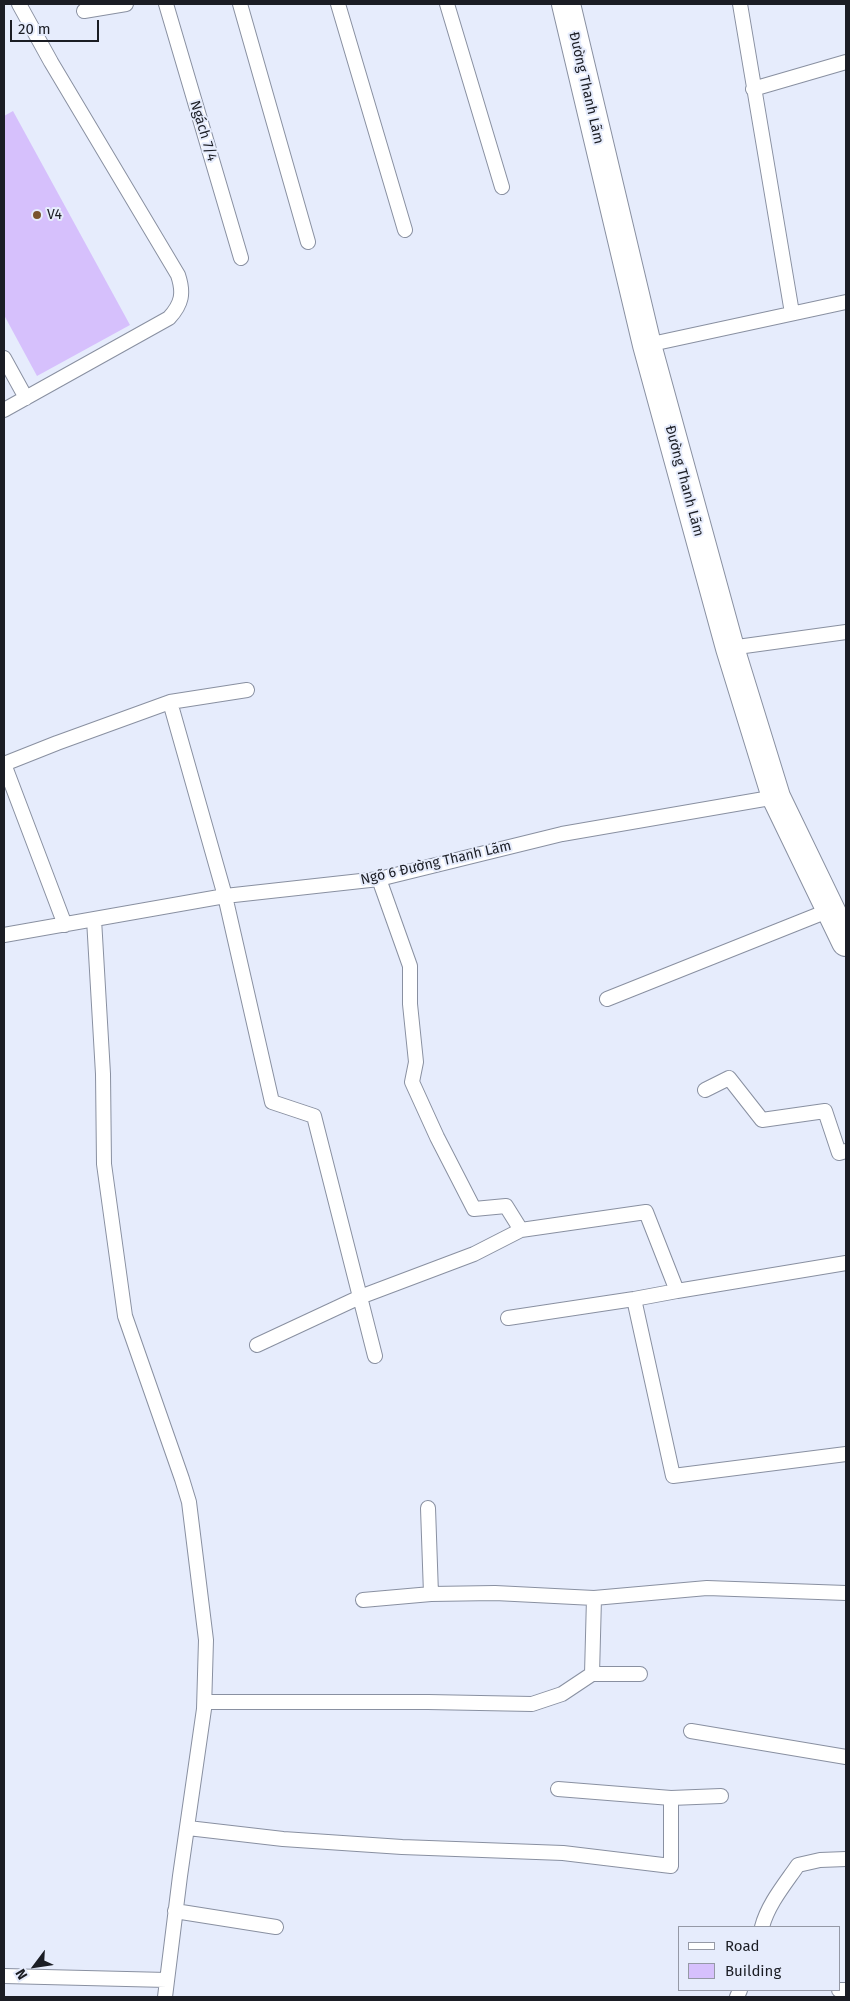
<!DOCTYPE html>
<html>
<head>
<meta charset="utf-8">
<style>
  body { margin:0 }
  #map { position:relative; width:850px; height:2001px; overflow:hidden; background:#e6ecfc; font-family:"Fira Sans",sans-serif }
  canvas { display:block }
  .frame { position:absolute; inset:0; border:5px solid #1b1d24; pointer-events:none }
  .legend { position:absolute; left:678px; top:1926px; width:162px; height:65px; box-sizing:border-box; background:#e6ecfc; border:1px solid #9599a6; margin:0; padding:6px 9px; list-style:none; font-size:15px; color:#1b1d24 }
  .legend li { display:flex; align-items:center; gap:10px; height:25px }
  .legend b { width:25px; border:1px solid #9599a6 }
  .north { position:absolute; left:10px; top:1941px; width:50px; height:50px; -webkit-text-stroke:4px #e6ecfc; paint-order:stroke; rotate:239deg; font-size:14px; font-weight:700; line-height:20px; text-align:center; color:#1b1d24 }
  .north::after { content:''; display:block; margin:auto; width:18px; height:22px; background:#1b1d24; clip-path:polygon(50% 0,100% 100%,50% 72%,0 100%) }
  .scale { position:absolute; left:10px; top:20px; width:89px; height:22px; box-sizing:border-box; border:2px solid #1b1d24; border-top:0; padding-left:6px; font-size:15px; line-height:18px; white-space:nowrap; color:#1b1d24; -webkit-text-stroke:4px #e6ecfc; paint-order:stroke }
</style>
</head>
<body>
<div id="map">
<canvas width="850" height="2001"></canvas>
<div class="frame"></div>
<ul class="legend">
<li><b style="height:6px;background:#fff"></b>Road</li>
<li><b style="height:14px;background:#d6c0fc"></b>Building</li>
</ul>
<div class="north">N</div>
<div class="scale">20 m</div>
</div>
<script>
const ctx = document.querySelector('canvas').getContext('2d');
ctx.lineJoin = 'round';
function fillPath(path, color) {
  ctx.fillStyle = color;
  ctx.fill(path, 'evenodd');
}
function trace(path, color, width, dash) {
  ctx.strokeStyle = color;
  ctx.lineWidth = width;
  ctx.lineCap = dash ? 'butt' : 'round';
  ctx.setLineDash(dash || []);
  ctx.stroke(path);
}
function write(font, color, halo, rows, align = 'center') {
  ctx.font = font + ' "Fira Sans",sans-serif';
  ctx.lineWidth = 4;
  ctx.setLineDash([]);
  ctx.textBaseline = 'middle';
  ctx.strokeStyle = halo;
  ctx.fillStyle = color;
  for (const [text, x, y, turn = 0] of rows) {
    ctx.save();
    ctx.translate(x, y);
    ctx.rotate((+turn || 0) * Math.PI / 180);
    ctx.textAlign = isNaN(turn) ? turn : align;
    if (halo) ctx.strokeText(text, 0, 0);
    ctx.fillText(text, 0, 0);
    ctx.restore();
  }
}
const building = new Path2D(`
  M 13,111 L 130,325 L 37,376 L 4,315 L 4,116 Z`);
const service = new Path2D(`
  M 166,4 L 241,258
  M 240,4 L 308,242
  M 338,4 L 405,230
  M 447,4 L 502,187
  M 740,4 L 792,313
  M 84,11 L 126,4
  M 753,89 L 846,62
  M 647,345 L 846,302
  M 4,358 L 26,398
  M 4,410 L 169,318 C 182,304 184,293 178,275 L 51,62 L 19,4
  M 730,648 L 846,632
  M 247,690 L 170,702 L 225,896 L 272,1102 L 314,1116 L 375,1356
  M 4,764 L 57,743 L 170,702
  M 4,764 L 65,925
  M 379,879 L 410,966 L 410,1004 L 416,1062 L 412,1082 L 437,1137 L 474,1209 L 506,1206 L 521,1230
  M 94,919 L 103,1074 L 104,1164 L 125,1316 L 182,1479 L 189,1502 L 206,1640 L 204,1709 L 180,1876 L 165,1997
  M 4,935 L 225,896 L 379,879 L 562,834 L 776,797
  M 607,999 L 830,910
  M 705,1090 L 729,1078 L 762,1120 L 825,1111 L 839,1153 L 846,1151
  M 634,1299 L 673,1476 L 846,1454
  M 508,1318 L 634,1299 L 677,1291
  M 257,1345 L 360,1297 L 474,1254 L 521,1230 L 646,1212 L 677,1291 L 846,1263
  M 428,1508 L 431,1594 L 495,1593 L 594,1598 L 707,1588 L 846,1593
  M 594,1598 L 592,1674 L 640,1674
  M 363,1600 L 431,1594
  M 205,1702 L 428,1702 L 532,1704 L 562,1694 L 592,1674
  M 691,1731 L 846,1757
  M 671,1798 L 721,1796
  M 188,1828 L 283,1839 L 402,1847 L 563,1853 L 671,1866 L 671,1798 L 558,1789
  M 175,1911 L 276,1927
  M 762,1927 C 768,1904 785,1884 798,1865 L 820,1860 L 846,1859
  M 4,1976 L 167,1980
  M 839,1990 L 846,1990
  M 737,1997 L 740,1990`);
const minor = new Path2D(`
  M 566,4 L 647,345 L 730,648 L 776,797 L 846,942`);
const markers = [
  [37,215,5,"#79552e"]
];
const streetNames = [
  ["Đường Thanh Lãm",586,88,77],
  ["Ngách 7/4",203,131,73],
  ["Đường Thanh Lãm",684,481,75],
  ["Ngõ 6 Đường Thanh Lãm",436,863,-13]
];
const poiNames = [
  ["V4",47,215]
];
fillPath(building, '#d6c0fc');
trace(service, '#8990a1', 16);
trace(minor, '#8990a1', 30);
trace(service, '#fff', 14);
trace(minor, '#fff', 28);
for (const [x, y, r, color] of markers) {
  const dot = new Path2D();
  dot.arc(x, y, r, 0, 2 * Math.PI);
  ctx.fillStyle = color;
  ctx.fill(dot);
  trace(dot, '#e6ecfc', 2);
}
write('14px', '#1b1d24', '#e6ecfc', streetNames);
write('14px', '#1b1d24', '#e6ecfc', poiNames, 'left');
</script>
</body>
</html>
